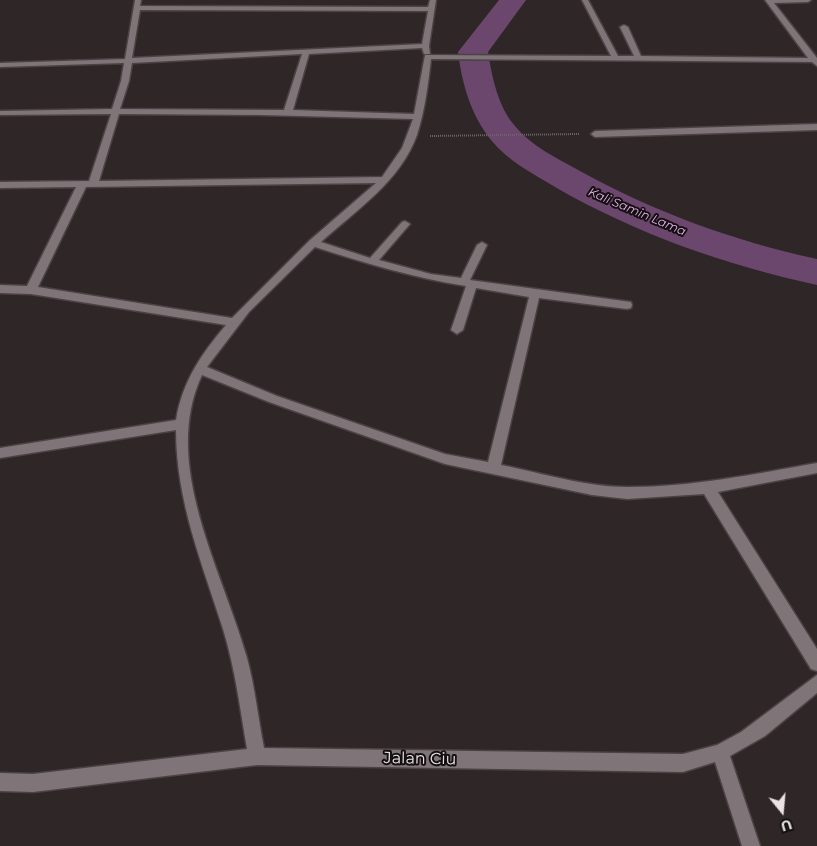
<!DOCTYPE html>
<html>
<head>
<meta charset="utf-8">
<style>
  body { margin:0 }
  #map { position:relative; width:817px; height:846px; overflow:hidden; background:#2f2628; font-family:Montserrat,sans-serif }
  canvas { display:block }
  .north { position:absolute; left:757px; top:786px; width:50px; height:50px; -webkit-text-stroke:4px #141011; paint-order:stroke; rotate:163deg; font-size:14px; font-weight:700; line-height:20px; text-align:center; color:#eae3e5 }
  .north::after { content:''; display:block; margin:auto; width:18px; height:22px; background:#eae3e5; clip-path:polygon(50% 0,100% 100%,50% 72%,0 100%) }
</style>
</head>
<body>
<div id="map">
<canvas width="817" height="846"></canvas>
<div class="north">U</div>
</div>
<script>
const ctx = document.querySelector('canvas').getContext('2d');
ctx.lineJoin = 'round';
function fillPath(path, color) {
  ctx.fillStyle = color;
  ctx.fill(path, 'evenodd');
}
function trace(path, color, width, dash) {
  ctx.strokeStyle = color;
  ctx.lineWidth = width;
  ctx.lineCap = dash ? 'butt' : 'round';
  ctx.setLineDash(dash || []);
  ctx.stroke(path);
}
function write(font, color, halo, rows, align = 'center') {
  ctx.font = font + ' Montserrat,sans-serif';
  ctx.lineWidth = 4;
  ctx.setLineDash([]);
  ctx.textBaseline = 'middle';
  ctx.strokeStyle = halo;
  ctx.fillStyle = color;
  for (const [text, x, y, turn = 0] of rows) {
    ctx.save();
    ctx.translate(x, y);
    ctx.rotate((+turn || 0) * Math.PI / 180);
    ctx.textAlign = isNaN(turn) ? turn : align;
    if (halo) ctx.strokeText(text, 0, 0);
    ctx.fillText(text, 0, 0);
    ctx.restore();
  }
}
const river = new Path2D(`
  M 499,0 L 526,0 L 488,52 C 492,77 498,107 515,126 C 532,147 557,158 580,171 C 654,212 734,241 817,259 L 817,285 C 725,265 637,234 555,187 C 532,173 508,161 491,140 C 471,115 462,84 458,52 Z`);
const path = new Path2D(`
  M 430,136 L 579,134`);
const minor = new Path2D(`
  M 135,0 L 141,0 L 140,6 L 428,7 L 430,0 L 436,0 L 429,46 L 430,54 L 424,54 L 422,48 L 309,54 L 293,110 L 414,114 L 425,55 L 611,56 L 582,0 L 588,0 L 618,56 L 634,56 L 620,27 L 624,25 L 628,27 L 641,56 L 808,58 L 765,0 L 811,0 L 808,2 L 774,3 L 817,58 L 817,66 L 812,62 L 431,59 C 428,85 425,110 417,135 C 400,182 356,210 321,242 L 370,258 L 402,222 L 405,221 L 410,224 L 379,260 L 431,274 L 461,278 L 477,245 L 482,242 L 487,245 L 470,280 L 631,302 L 632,305 L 631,308 L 627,309 L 539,298 L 501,465 C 542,473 586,487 628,487 C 692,487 754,474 817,463 L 817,473 L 718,492 L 817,649 L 817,671 L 811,669 L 704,494 L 627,499 L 592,495 L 445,464 L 269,402 L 202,375 C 160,464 223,571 247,658 C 255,687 258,718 264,748 L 683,754 L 717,745 L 741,732 L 817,675 L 817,693 L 765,736 L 730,756 L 760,846 L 742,846 L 715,762 L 683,772 L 257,765 L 33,792 L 0,791 L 0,773 L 33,774 L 247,749 C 240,708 235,668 223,629 C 202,563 176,501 176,430 L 0,458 L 0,448 L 176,420 C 182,382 202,353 226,325 L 31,294 L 0,293 L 0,285 L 27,286 L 76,187 L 0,188 L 0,182 L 89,181 L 111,114 L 0,115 L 0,111 L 112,109 L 121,81 L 124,63 L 0,67 L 0,63 L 125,59 ZM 140,10 L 428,11 L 422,44 L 132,58 ZM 302,54 L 284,110 L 120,109 L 129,81 L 132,63 ZM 119,114 L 261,115 L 413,119 L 402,148 L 382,177 L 99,181 ZM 376,183 L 309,241 L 232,318 L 38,287 L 86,187 ZM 315,247 C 365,263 414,278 466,286 L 451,330 L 457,334 L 463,330 L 476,288 L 529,297 L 488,462 L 445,454 L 277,396 L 207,367 L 249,312 Z
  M 817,124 L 817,130 L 595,137 L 591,134 L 595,131 Z`);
const farWaternames = [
  ["Kali Samin Lama",637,212,23]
];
const nearStreetnames = [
  ["Jalan Ciu",420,759,1]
];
fillPath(river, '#6b476d');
trace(minor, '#4a4244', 3);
trace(path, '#6c6365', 2, [1, 1]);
fillPath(minor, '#7f7477');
write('italic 12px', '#e8afec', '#141011', farWaternames);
write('16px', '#eae3e5', '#141011', nearStreetnames);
</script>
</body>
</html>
